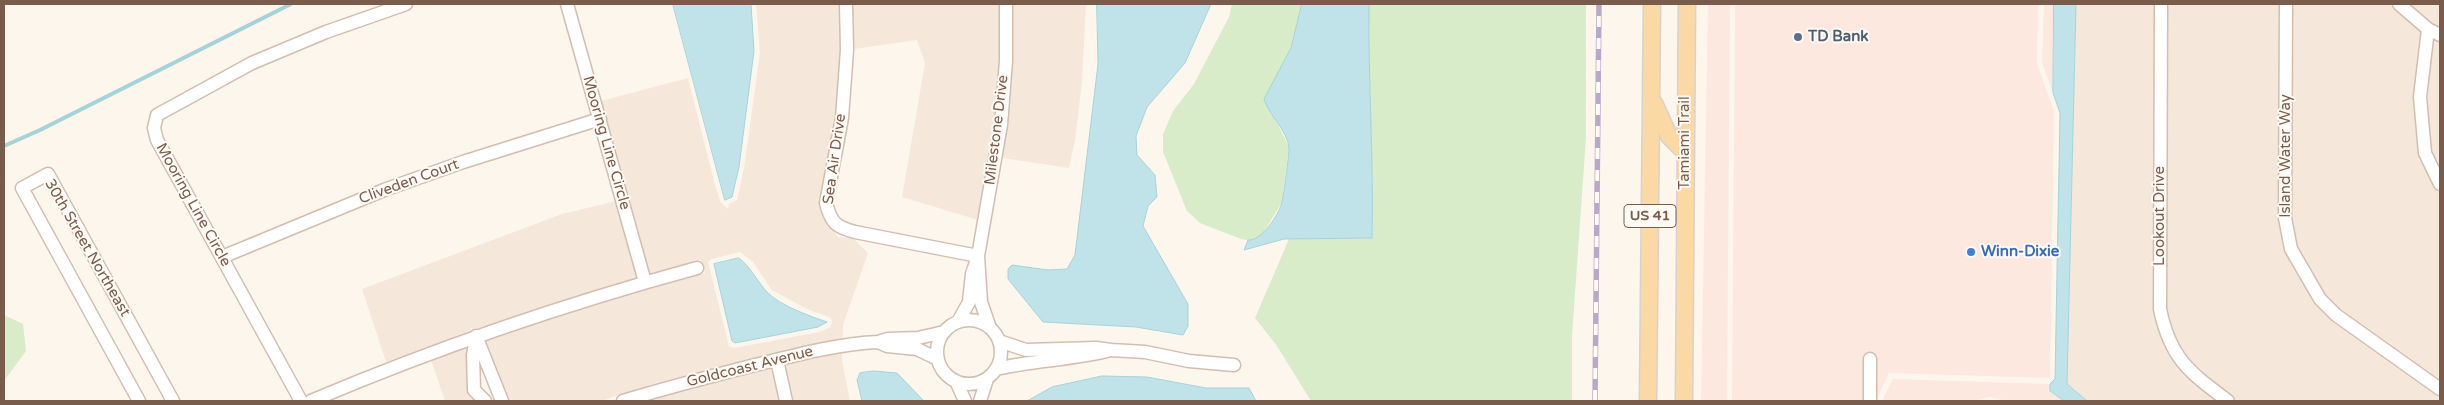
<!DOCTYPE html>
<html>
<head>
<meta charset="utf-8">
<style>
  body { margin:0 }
  #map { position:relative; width:2444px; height:405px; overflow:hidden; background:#fdf6ec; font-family:"Varela Round",sans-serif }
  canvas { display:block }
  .frame { position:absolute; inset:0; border:5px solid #7a5c4d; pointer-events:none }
</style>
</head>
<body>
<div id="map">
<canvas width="2444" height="405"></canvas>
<div class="frame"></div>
</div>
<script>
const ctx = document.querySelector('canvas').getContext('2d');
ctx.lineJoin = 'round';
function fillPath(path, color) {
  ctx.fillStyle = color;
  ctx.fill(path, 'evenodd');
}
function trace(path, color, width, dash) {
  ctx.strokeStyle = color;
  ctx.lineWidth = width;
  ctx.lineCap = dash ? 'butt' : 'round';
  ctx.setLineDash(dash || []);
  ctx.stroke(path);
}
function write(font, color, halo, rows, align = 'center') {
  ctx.font = font + ' "Varela Round",sans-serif';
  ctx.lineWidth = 4;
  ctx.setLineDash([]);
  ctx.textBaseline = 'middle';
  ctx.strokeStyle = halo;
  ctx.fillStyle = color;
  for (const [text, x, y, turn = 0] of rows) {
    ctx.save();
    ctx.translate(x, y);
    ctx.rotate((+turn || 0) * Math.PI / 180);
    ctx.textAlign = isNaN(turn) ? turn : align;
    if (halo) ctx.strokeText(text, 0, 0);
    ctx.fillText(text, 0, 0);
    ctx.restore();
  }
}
const residential = new Path2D(`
  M 756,4 L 840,4 L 841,49 L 836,117 L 820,204 L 823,218 L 838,237 L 854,239 L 868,253 L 843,325 L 843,338 L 770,354 L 656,383 L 601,401 L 508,401 L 484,341 L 537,322 L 705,273 L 701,260 L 649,274 L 601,101 L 688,78 L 715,185 L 721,203 L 728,209 L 729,204 L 737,200 L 744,168 L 760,53 ZM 740,252 L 753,262 L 772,290 L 807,309 L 829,317 L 832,320 L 831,327 L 819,332 L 734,348 L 729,346 L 708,262 L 712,259 Z
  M 852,4 L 999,4 L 999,60 L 994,124 L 978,220 L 902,197 L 925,63 L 917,40 L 854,49 Z
  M 1012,4 L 1086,4 L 1082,82 L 1075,141 L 1069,168 L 1002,158 L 1007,127 Z
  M 2076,4 L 2155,4 L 2154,308 L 2160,336 L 2173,361 L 2194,384 L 2217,401 L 2087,401 L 2067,384 Z
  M 2167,4 L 2280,4 L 2278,217 L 2286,251 L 2315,302 L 2333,320 L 2440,397 L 2440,401 L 2238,401 L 2201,373 L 2182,353 L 2171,331 L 2166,309 Z
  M 2292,4 L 2391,4 L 2398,12 L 2421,32 L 2420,156 L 2440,195 L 2440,381 L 2340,310 L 2325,295 L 2297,247 L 2291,218 Z
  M 2407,4 L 2440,4 L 2440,28 L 2430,23 Z
  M 2434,39 L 2440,42 L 2440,170 L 2432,152 L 2427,97 Z
  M 616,201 L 638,277 L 475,329 L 471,328 L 470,331 L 386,362 L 362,289 L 562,214 Z
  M 468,347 L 467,355 L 477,401 L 445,401 L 431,360 Z
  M 842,352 L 842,360 L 850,401 L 793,401 L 785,365 Z
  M 772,368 L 780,401 L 657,401 L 656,398 Z`);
const commercial = new Path2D(`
  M 1708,4 L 1730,4 L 1727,401 L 1701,401 Z
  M 1735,4 L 2038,4 L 2037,63 L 2054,112 L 2050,378 L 1889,373 L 1876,401 L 1732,401 Z
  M 2044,4 L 2054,4 L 2053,93 L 2042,63 Z
  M 1893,379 L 2050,384 L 2050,391 L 2064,401 L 2006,401 L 1990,397 L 1974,401 L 1882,401 Z`);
const green = new Path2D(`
  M 1232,4 L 1302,4 L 1291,48 L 1265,99 L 1289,147 L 1282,202 L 1261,237 L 1253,241 L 1241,239 L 1200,223 L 1187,211 L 1163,152 L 1163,134 L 1173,111 L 1194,84 L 1229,17 Z
  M 1369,4 L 1586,4 L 1586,137 L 1572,336 L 1572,401 L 1311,401 L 1277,346 L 1255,318 L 1289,239 L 1372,238 C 1374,160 1368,82 1369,4 Z
  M 4,315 L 23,324 L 26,351 L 4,381 Z`);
const water = new Path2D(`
  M 673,4 L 751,4 L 754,51 L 739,167 L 732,197 L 725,200 Z
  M 1097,4 L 1211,4 L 1185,63 L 1147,107 L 1136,136 L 1137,155 L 1155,175 L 1157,197 L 1148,206 L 1143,226 L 1188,304 L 1188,326 L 1183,335 L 1136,327 L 1043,322 L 1008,279 L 1008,269 L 1012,265 L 1048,270 L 1067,269 L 1075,255 L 1098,64 Z
  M 1302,4 L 1369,4 C 1368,82 1374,160 1372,238 L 1284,239 L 1244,250 L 1248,240 C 1261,242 1280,213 1282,202 C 1284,194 1289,155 1289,148 C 1288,132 1269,115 1264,99 L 1291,48 Z
  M 2054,4 L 2076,4 L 2067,384 L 2087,401 L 2064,401 L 2050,391 L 2050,384 L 2055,379 L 2060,113 L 2053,93 Z
  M 739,258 C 752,268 757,282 768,293 C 781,306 810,316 827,322 L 818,327 L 735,343 L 732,341 L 714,264 Z
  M 874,371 L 897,373 L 924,401 L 862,401 L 857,380 L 860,373 Z
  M 1102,376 L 1147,377 L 1206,388 L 1249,388 L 1256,401 L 1027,401 L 1052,387 Z`);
const stream = new Path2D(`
  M 4,146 L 40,130 L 291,4`);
const minor = new Path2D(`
  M 567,4 L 645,282
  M 846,4 L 847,50 L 842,118 L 826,203 C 831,223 836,227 855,232 L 978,256 L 1001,125 L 1006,61 L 1006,4
  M 2161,4 L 2160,309 C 2170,358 2189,372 2228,401
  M 2286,4 L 2285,218 L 2291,249 L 2320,299 L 2336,315 L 2440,389
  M 2399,4 L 2428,29 L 2440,35
  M 2428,29 L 2420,97 L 2425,153 L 2440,184
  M 222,257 L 384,190 L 463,162 L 600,119
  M937 352a32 32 0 1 1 64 0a32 32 0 1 1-64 0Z
  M 958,322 L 969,302 L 972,274 L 978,256 L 981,302 L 990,328
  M 476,336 L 502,401
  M 476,339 L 473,355 L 474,390 L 485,401
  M 1111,350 L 1145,352 L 1189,361 L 1234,365
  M 938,359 L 917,349 L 887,346 L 878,342 L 888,339 L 918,338 L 944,332
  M 777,360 L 786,401
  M 996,369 C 1034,360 1073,360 1111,350 L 1096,348 L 1026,350 L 999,341
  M 956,381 L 965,401
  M 139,401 L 22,188 L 48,174 L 173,401
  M 301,401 L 157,140 L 154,128 L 157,115 L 252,63 L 326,32 L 406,4
  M 311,401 C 436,348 565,304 697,268
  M 623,401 C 665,388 708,377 751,366 C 793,356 835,344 878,342
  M 980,401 L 987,379
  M 1870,401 L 1870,359`);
const major = new Path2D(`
  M 1654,103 L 1669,136 L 1685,152
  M 1648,401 L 1652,4
  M 1684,401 L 1687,4`);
const rail = new Path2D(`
  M 1595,401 L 1599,4`);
const markers = [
  [1798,37,5,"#5c6f8a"],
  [1971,252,5,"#3f7fe0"]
];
const shields = [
  [1650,216,52]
];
const shieldNames = [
  ["US 41",1650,216]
];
const serviceNames = [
  ["TD Bank",1808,37]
];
const streetNames = [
  ["Milestone Drive",997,130,-83],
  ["Mooring Line Circle",606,143,74],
  ["Tamiami Trail",1685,143,-90],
  ["Island Water Way",2286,156,-90],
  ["Sea Air Drive",835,159,-82],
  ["Cliveden Court",409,182,-20],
  ["Mooring Line Circle",193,205,61],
  ["Lookout Drive",2160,216,-90],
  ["30th Street Northeast",87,248,60],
  ["Goldcoast Avenue",750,367,-14]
];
const shopNames = [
  ["Winn-Dixie",1981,252]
];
fillPath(residential, '#f5e8da');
fillPath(commercial, '#fde8e0');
fillPath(green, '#d8ecc9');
fillPath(water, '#bfe3e8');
trace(water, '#a5d3da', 1);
trace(stream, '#a5d3da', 4);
trace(minor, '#d1beb0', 15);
trace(major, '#dad1cd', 19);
trace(minor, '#fff', 12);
trace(major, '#fbd9a5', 16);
trace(rail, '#b9a8c9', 5.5);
trace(rail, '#fffaf3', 4, [11]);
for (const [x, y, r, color] of markers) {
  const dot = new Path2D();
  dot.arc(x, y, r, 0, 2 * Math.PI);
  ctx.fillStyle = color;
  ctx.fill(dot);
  trace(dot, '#fffaf3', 2);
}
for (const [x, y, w] of shields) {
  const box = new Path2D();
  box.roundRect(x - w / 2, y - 11.5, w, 23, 4);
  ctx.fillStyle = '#fffaf3';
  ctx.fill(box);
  trace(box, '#7a5c4d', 1);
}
write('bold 14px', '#7a5c4d', null, shieldNames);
write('bold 15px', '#4e5e75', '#fffaf3', serviceNames, 'left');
write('15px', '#7a5c4d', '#fffaf3', streetNames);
write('bold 15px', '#366cbe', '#fffaf3', shopNames, 'left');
</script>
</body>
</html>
